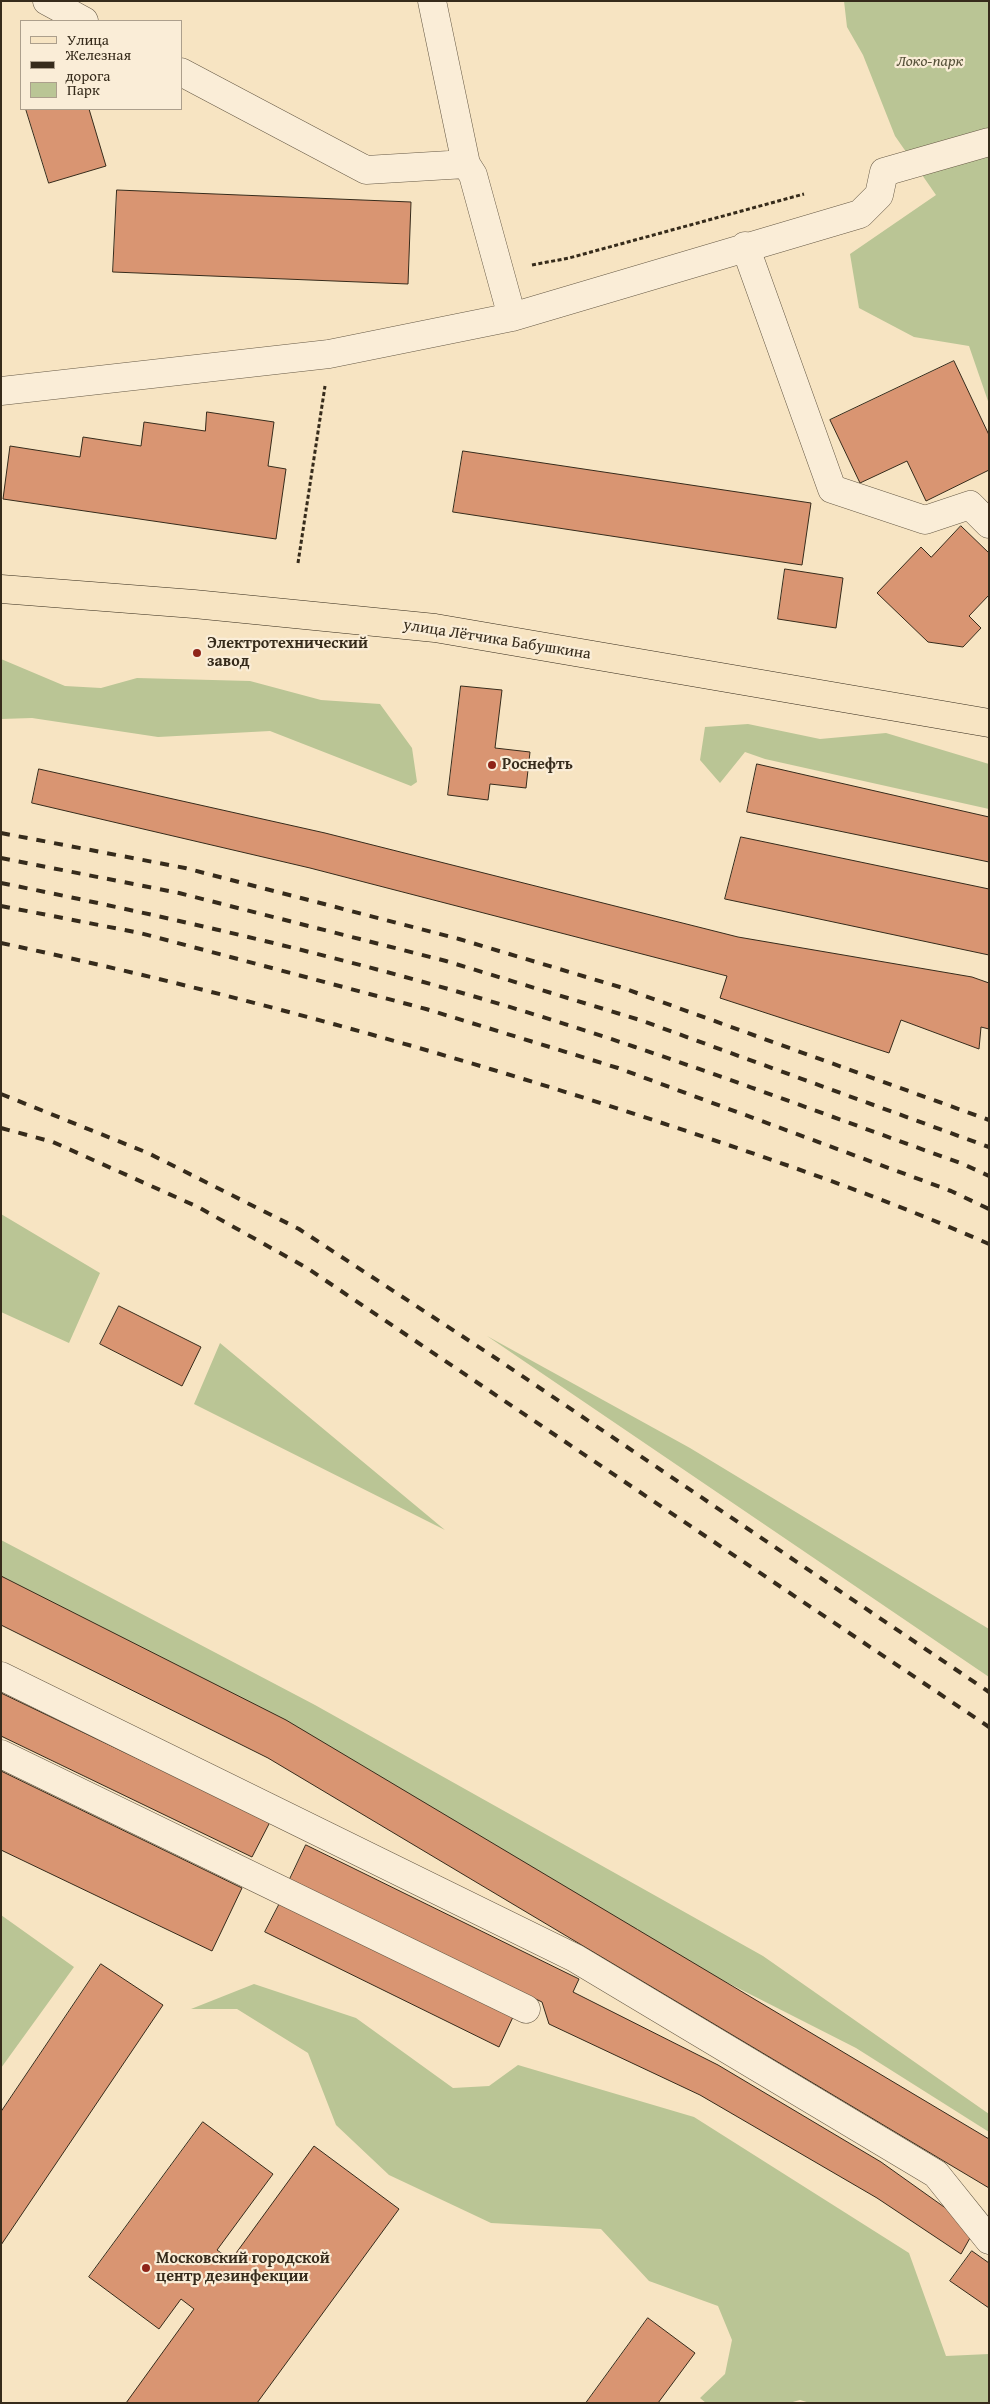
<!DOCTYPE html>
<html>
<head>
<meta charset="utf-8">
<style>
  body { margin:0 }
  #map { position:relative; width:990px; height:2404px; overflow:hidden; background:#f7e4c2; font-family:"Gentium Book Plus",serif }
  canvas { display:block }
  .frame { position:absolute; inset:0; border:2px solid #362b1b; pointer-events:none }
  .legend { position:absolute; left:20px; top:20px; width:162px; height:90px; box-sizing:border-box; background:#faedd7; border:1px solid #ac9f8c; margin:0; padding:6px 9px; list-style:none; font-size:15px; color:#362b1b }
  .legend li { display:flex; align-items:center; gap:10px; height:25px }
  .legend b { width:25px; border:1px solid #ac9f8c }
</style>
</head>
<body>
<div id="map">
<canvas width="990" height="2404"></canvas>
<div class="frame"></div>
<ul class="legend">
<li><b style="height:6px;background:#f7e4c2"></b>Улица</li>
<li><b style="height:6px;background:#362b1b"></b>Железная дорога</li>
<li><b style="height:14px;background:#bac595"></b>Парк</li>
</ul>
</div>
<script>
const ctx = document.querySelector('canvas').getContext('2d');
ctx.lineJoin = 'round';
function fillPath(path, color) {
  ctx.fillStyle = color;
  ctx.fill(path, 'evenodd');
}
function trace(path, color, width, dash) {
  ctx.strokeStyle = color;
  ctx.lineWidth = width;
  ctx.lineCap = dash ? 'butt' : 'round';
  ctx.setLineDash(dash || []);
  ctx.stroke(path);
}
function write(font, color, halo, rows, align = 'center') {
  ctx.font = font + ' "Gentium Book Plus",serif';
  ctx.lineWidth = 4.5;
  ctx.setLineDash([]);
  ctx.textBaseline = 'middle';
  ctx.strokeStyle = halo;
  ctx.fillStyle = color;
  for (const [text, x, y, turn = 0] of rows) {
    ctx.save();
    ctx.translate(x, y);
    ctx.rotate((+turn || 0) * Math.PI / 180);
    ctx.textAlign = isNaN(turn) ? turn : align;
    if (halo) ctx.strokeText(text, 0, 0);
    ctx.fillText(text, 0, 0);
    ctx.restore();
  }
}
const green = new Path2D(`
  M 844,1 L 989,1 L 989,404 L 969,346 L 914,337 L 859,308 L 850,254 L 936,195 L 895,136 L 863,55 L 847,27 Z
  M 1,659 L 65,686 L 101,688 L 137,678 L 250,681 L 321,700 L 380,704 L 412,748 L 417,782 L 411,786 L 270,731 L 158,737 L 32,718 L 1,719 Z
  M 748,724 L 820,739 L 886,733 L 989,764 L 989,809 L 765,759 L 745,752 L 720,783 L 700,760 L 705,727 Z
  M 1,1214 L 100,1273 L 69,1343 L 1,1312 Z
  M 487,1336 L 690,1448 L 989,1629 L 989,1677 Z
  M 220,1343 L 445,1530 L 194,1404 Z
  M 1,1540 L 315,1705 L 763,1956 L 989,2114 L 989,2132 L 856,2048 L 425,1829 L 372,1771 L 1,1579 Z
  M 1,1915 L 74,1967 L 1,2068 Z
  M 254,1984 L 356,2018 L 453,2088 L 489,2086 L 518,2065 L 694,2117 L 909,2253 L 946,2356 L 989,2354 L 989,2403 L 810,2403 L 800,2400 L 789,2403 L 706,2403 L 700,2398 L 725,2374 L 732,2340 L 718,2306 L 649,2281 L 601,2229 L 491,2223 L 389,2175 L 336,2125 L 308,2053 L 237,2009 L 191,2009 Z`);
const building = new Path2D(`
  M 26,109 L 89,109 L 106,166 L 49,183 Z
  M 117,190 L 411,202 L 408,284 L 113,272 Z
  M 954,361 L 989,435 L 989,470 L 926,501 L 907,461 L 860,483 L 830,420 Z
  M 207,412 L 274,422 L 268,466 L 286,469 L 276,539 L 3,499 L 10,446 L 80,457 L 83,437 L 141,446 L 144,422 L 205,431 Z
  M 463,451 L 811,503 L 802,565 L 453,512 Z
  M 961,526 L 989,553 L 989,595 L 969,616 L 981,628 L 963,647 L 928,642 L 877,593 L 921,547 L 931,557 Z
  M 785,569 L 843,578 L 836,628 L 778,619 Z
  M 461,686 L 502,690 L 495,748 L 530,752 L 526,788 L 490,784 L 488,800 L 448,795 Z
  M 757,764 L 989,817 L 989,862 L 747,812 Z
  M 39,769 L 325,833 L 738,937 L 972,977 L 989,983 L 989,1029 L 981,1027 L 979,1049 L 901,1020 L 889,1053 L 720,998 L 727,976 L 310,868 L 32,803 Z
  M 741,837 L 989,889 L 989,955 L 725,899 Z
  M 119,1306 L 201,1347 L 182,1386 L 100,1344 Z
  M 1,1576 L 286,1720 L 989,2139 L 989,2188 L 268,1758 L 1,1625 Z
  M 1,1693 L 270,1822 L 252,1857 L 1,1736 Z
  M 1,1771 L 242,1888 L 212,1951 L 1,1850 Z
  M 306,1845 L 579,1979 L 573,1992 L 718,2065 L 881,2162 L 975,2229 L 961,2254 L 877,2198 L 700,2095 L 549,2024 L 542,2002 L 289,1881 Z
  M 280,1903 L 513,2017 L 499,2047 L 265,1932 Z
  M 101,1964 L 163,2005 L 1,2245 L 1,2112 Z
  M 203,2122 L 273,2174 L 217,2250 L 231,2260 L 314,2146 L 399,2209 L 257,2403 L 126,2403 L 194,2309 L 181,2299 L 159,2329 L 89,2277 Z
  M 972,2251 L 989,2263 L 989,2308 L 950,2281 Z
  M 648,2318 L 695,2353 L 658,2403 L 586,2403 Z`);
const path = new Path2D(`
  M 532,265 L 569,258 L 804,194
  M 298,563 L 325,386`);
const minor = new Path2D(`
  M 47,1 L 84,21
  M 432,1 L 466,164 L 473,175 L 512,317
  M 181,72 L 366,170 L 466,164
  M 745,246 L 832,489 L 925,520 L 970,505 L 989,524
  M 1,391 L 329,354 L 512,317 L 860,214 L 879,195 L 884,172 L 989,142
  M 1,1676 L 575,1958 L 936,2174 L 989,2240
  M 1,1754 L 526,2009`);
const major = new Path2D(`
  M 1,589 L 194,604 L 435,628 L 989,723`);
const rail = new Path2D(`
  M 1,833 L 185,868 L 459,939 L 623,988 L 989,1120
  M 1,858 L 179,893 L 446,961 L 640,1020 L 989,1147
  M 1,883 C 215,926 429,977 635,1047 C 745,1084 854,1125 963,1164 L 989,1176
  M 1,906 L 140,933 L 426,1009 L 618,1068 L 951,1191 L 989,1209
  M 1,943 C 221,990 439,1050 653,1120 C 766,1157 880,1196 989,1244
  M 1,1094 L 148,1153 L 299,1229 L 497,1359 L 989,1692
  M 1,1128 L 53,1142 L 198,1207 L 307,1268 L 989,1727`);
const markers = [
  [197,653,5,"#8f2418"],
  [492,765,5,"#8f2418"],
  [146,2268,5,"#8f2418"]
];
const parkNames = [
  ["Локо-парк",930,62]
];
const streetNames = [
  ["улица Лётчика Бабушкина",497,640,9]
];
const poiNames = [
  ["Электротехнический",207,644],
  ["завод",207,662],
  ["Роснефть",502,765],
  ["Московский городской",156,2259],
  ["центр дезинфекции",156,2277]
];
fillPath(green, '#bac595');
fillPath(building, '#d99572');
trace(building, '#362b1b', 1);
trace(minor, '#665945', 29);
trace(major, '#362b1b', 29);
trace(path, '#362b1b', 3, [4, 2.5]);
trace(minor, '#faedd7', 28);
trace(major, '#f7e4c2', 28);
trace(rail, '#362b1b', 4, [9, 9]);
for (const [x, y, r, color] of markers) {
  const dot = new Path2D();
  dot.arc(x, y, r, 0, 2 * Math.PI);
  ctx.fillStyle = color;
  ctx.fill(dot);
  trace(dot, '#faedd7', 2);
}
write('italic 16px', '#57523a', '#faedd7', parkNames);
write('16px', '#362b1b', '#faedd7', streetNames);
write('bold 16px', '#362b1b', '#faedd7', poiNames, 'left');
</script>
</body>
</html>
